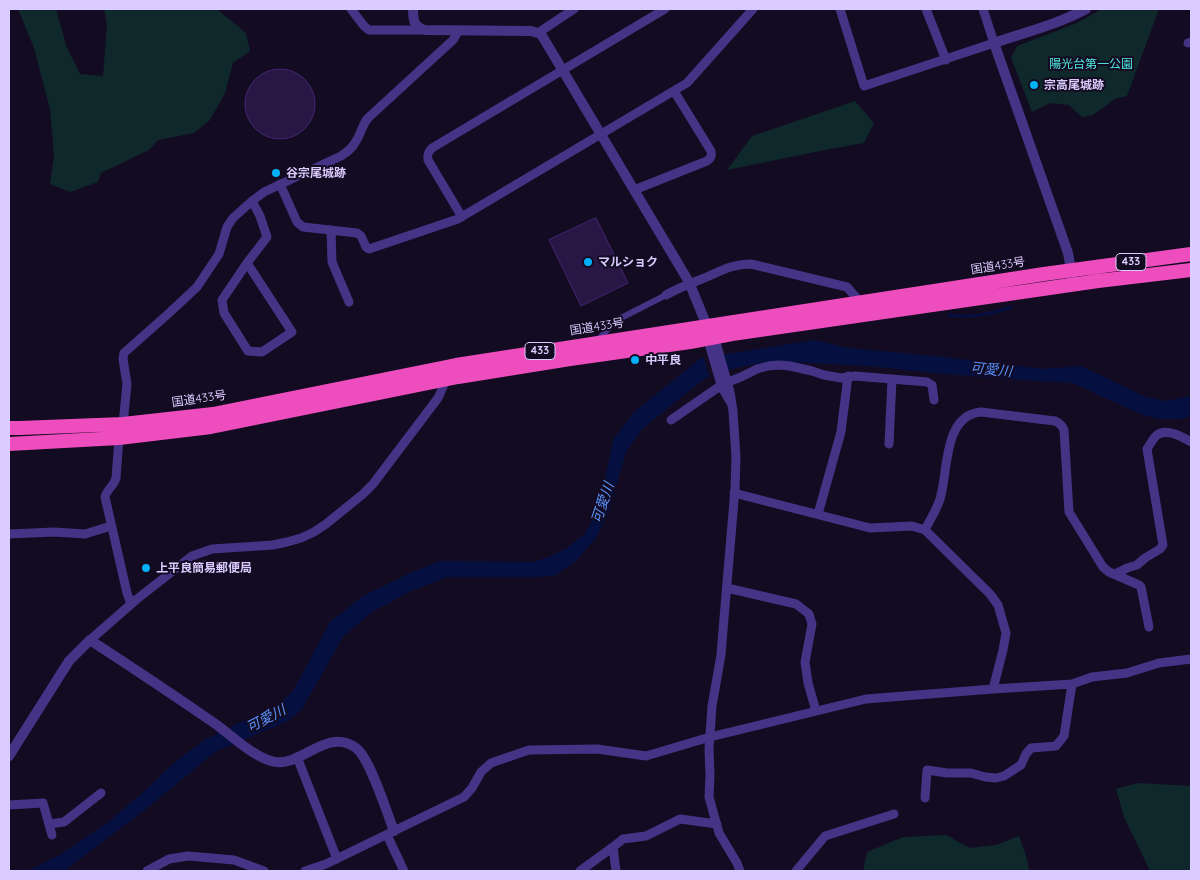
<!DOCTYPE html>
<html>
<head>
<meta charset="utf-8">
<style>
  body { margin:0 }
  #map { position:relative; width:1200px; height:880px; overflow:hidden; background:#130b22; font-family:Quicksand,sans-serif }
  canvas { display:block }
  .frame { position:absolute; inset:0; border:10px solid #dbccff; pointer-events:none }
</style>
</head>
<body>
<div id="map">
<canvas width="1200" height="880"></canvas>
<div class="frame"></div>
</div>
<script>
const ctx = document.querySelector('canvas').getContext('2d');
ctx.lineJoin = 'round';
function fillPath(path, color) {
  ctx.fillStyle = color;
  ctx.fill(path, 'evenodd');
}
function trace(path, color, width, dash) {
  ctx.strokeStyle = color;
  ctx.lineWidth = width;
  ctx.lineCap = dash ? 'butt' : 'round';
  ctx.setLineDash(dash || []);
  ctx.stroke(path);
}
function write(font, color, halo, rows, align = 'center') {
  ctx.font = font + ' Quicksand,"Noto Sans JP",sans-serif';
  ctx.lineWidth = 4;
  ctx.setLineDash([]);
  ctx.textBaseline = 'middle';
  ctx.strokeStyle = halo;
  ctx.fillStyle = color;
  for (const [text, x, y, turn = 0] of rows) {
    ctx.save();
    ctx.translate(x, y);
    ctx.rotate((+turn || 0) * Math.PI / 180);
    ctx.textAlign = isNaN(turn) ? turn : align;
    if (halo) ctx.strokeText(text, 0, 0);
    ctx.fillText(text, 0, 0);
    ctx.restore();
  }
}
const green = new Path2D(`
  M 18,9 L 56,9 L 67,48 L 80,74 L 103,76 L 107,25 L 104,9 L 217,9 L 246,33 L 250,51 L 233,63 L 225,93 L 210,120 L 194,133 L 158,140 L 149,150 L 101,173 L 98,182 L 70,192 L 50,184 L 54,156 L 50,109 L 34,48 Z
  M 1102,9 L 1159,9 L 1127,96 L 1115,99 L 1093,115 L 1082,117 L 1069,105 L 1050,103 L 1032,112 L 1011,58 L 1017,46 L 1077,23 Z
  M 855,101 L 874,123 L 864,143 L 830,149 L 727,170 L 752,136 Z
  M 1138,783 L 1191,786 L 1191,871 L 1150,871 L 1124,817 L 1116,789 Z
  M 946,835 L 970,848 L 996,845 L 1019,836 L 1027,859 L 1029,871 L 863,871 L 867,852 L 903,837 Z`);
const water = new Path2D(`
  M 815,340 L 848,348 L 935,356 L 1042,369 L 1081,366 L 1146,397 L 1166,401 L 1191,396 L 1191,416 L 1181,419 L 1159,419 L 1140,414 L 1073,383 L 1036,381 L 934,373 L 869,366 L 770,361 L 736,368 L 704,379 L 642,429 L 626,452 L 609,511 L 596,538 L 575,562 L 554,576 L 533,577 L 447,577 L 411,591 L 372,612 L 343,637 L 302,709 L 288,721 L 215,752 L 146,809 L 64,871 L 27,871 L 58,856 L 107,823 L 139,796 L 176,761 L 206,739 L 277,705 L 293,691 L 330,622 L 363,596 L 408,574 L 440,561 L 534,562 L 551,556 L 567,548 L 585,534 L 598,509 L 614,438 L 634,412 L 701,358 Z`);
const pier = new Path2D(`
  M 716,353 L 722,375 L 710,379 L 703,355 Z`);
const stream = new Path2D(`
  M 949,315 C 971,318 990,315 1011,307`);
const building = new Path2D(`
  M245 104a35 35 0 1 1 70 0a35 35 0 1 1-70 0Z
  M 596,218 L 628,283 L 581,306 L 549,240 Z`);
const pedestrian = new Path2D(`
  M 597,341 L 610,327 L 621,318 L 666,295`);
const minor = new Path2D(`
  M 351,9 L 364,26 L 369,30 L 425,30
  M 840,9 L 864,86 L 994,43 L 983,9
  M 926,9 L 946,60
  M 538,33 L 574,9
  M 1188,43 L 1191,42
  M 280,184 L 297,222 L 303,227 L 357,233 L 361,236 L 366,247 L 369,249 L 372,248 L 458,219 L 687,83 L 753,9
  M 634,190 L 707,161 C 711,158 712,156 711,151 L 674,91
  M 462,217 L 428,160 C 427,155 428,152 432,148 L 665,9
  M 331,230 L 332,262 L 349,302
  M 247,263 L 292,332 L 262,352 L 248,351 L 224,313 L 222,300 L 247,263 L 267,237 L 260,216 L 252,201
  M 666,295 C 678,288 689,284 702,279 C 720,272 730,264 751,264 L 847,287 L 860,302
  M 708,333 L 710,347 L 722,388 L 731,403
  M 710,334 L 717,346 L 730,392 L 733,411 L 736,457 L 735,489 L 723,630 L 721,655 L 712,706 L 709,749 L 710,775 L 709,797 L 719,833 L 737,863 L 740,871
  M 671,420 L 723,384 L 741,377 L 757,369 L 768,366 L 779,365 L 790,366 L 812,371 L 824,375 L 841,378 L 855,376 L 927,382 L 932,385 L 934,400
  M 123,424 L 127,384 L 123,359 L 124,353 L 168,314 L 197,287 L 219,254 L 227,227 L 233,218 L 252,201 L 264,192 L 341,156 C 347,152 353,148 356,141 C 361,134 362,125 368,118 L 453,40 L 459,30
  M 119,438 L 116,478 C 114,486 107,489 105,497 L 127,593 L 131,604
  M 889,444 L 892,379
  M 734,493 L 870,528 L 912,526 L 925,530 L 990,594 L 998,605 L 1006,633 L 1003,650 L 993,689
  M 818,514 L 841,432 L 848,376
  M 925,530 C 930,519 939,507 941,495 C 948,469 944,415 981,412 L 1055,421 C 1060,423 1062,425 1064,430 L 1069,512 L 1103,567 L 1109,572 L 1139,585 L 1141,587 L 1149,627
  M 9,534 L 54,532 L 85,534 L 111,526
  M 1115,574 L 1127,568 L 1137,565 L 1145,558 L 1160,549 L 1163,545 L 1147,449 C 1150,445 1153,438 1157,435 C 1166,428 1183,437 1191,442
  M 727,588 L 796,604 L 809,614 L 812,624 L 805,662 L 808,683 L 816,711
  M 90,640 L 137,599 L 192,556 L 212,549 L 273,545 L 287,542 L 301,538 L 314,532 L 326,524 L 363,494 L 373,484 L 438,398 L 443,387 L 445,377
  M 297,757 L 337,859
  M 925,798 L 927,770 L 947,773 L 971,773 L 985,777 L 996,778 L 1004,776 L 1021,765 L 1026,754 L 1031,748 L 1056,746 L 1064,736 L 1072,684
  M 9,805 L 43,803 L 52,835
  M 49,824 L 64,822 L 101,793
  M 387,835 L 404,871
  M 147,871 L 169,859 L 188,856 L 234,860 L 264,871
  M 305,871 L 326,864 L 464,797 L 472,788 L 481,772 L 491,763 L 529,750 L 597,749 L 646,756 L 710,737 L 866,699 L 993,689 L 1072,684 L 1092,677 L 1127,673 L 1159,663 L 1191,659
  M 580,871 L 613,847
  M 616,871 L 613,847 L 623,839 L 646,836 L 680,819 L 717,824
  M 796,871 L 825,836 L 894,814`);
const tertiary = new Path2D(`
  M 413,9 C 413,20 414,27 425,30 L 531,31 L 541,34 L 689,282 L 707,326
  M 1072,285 L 1071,270 L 1068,253 L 994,43 C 1026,32 1056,25 1086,9
  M 9,756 L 69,661 L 90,640 C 133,668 175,696 217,725 C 233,737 252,755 271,761 C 300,770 326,726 356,748 C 370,758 387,813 394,831`);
const trunk = new Path2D(`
  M 9,428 L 20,428 L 123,424 L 213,414 L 456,365 L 1044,274 L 1191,254
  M 9,444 L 119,438 L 211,427 L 458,377 L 570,359 L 690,342 L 732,334 L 1098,281 L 1191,270`);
const markers = [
  [1034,85,5,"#00b1f7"],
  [276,173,5,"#00b1f7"],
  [588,262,5,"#00b1f7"],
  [635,360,5,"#00b1f7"],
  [146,568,5,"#00b1f7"]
];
const shields = [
  [1131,262,30],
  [540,351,30]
];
const shieldNames = [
  ["433",1131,262],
  ["433",540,351]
];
const parkNames = [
  ["陽光台第一公園",1091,64]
];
const poiNames = [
  ["宗高尾城跡",1044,85],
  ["谷宗尾城跡",286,173],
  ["マルショク",598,262],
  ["中平良",645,360],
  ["上平良簡易郵便局",156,568]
];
const streetNames = [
  ["国道433号",998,266,-9],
  ["国道433号",597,327,-9],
  ["国道433号",199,399,-8]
];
const waterNames = [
  ["可愛川",991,370,6],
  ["可愛川",603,503,-71],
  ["可愛川",266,719,-28]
];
fillPath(green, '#0e282c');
fillPath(water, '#051041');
fillPath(pier, '#130b22');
trace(stream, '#051041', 3);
fillPath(building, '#281644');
trace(building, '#432672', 1);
trace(pedestrian, '#453385', 6);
trace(minor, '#453385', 9);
trace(tertiary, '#453385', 10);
trace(trunk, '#ee4dbe', 14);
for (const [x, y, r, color] of markers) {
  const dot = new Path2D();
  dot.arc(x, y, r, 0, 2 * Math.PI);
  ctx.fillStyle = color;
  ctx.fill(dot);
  trace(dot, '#130b22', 2);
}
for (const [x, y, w] of shields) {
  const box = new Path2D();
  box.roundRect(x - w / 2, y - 8.5, w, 17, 4);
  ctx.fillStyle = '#130b22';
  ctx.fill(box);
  trace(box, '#dbccff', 1);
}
write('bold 11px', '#dbccff', null, shieldNames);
write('12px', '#4fe8de', '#130b22', parkNames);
write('bold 12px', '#dbccff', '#130b22', poiNames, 'left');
write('12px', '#dbccff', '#130b22', streetNames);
write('italic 14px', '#5a94ff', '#130b22', waterNames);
</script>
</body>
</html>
